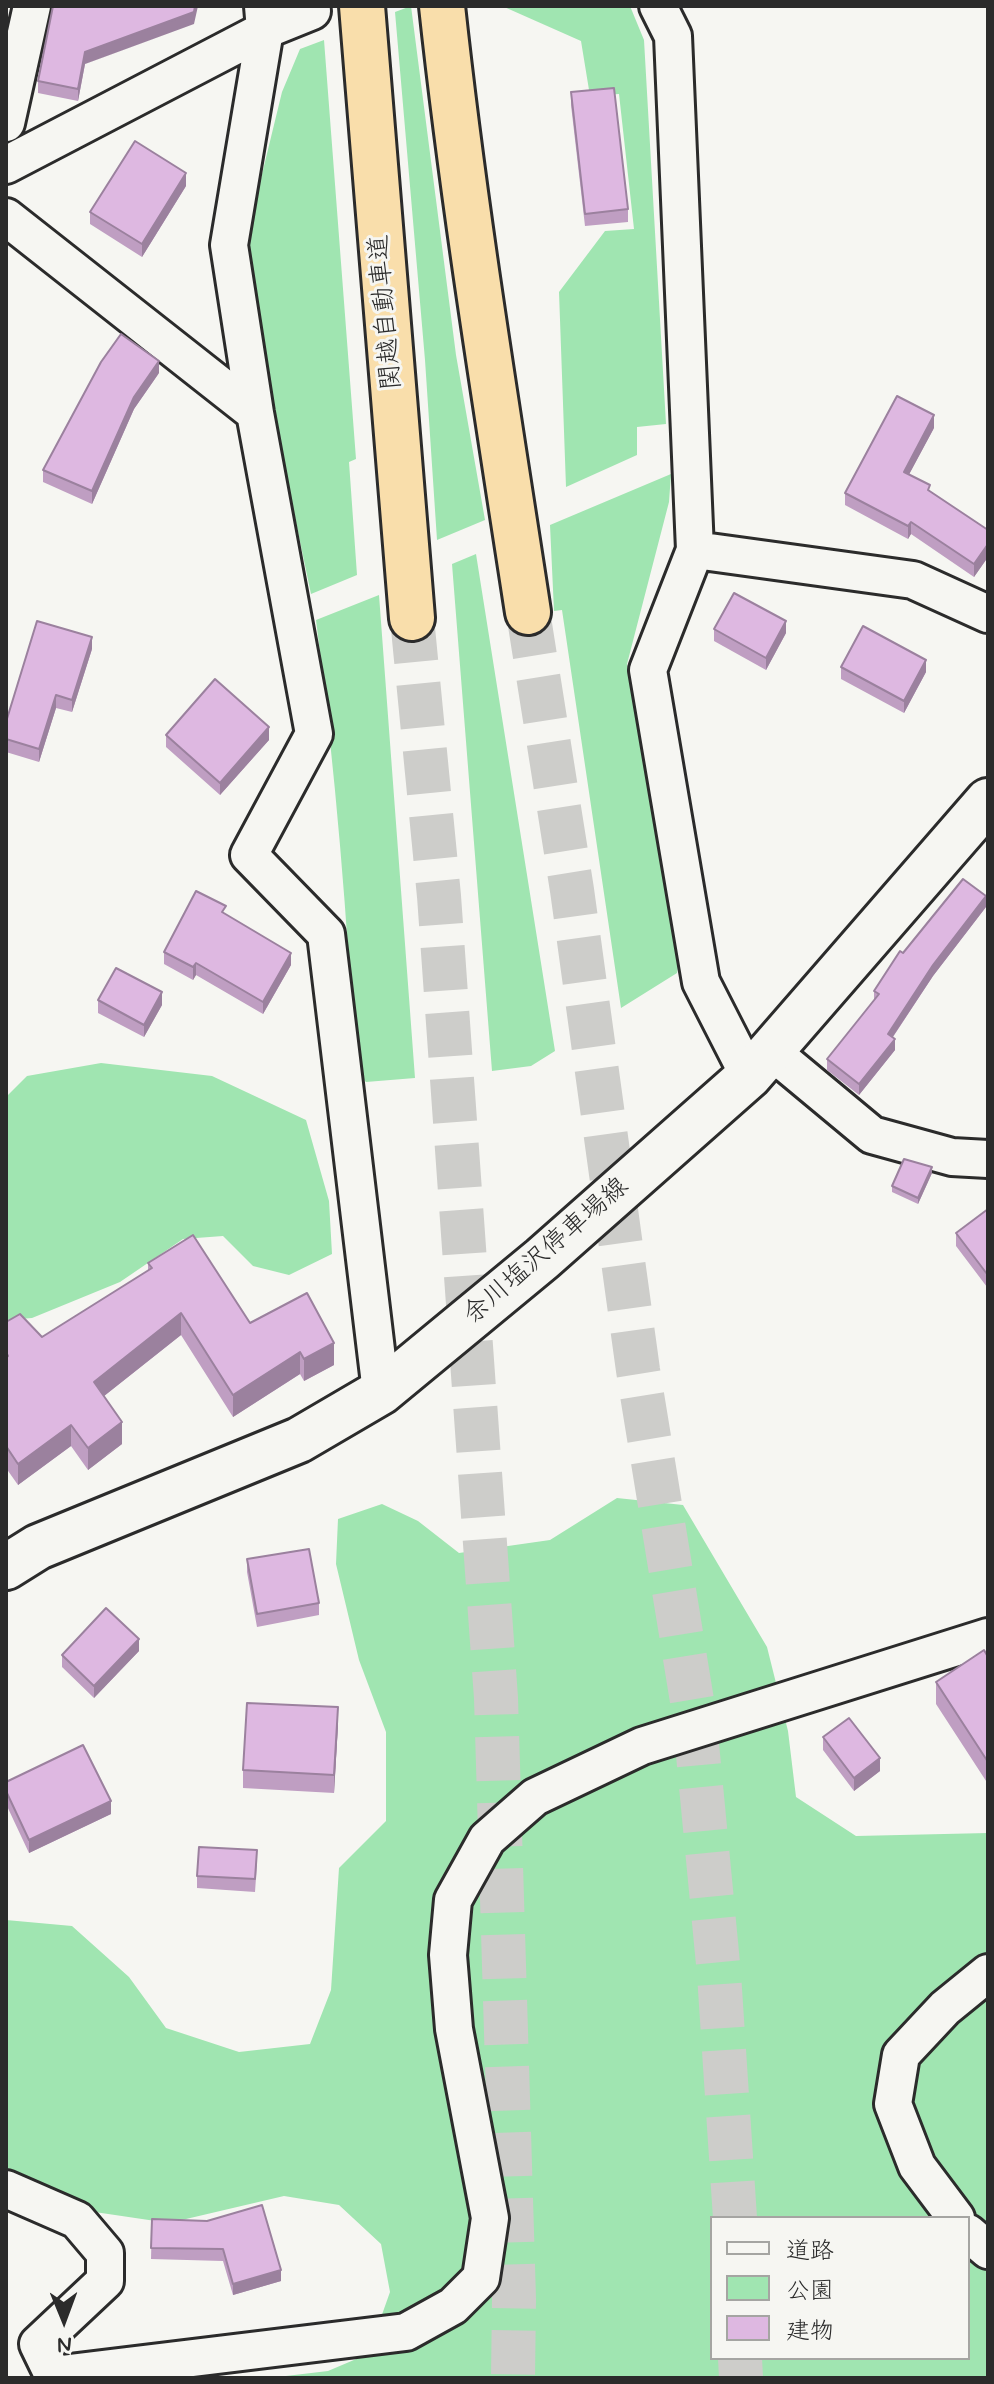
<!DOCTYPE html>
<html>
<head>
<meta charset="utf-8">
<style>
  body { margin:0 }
  #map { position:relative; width:994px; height:2384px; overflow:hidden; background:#f6f6f2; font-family:Mynerve,"Klee One",sans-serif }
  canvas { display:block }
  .frame { position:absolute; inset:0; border:8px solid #2b2b2b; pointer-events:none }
  .legend { position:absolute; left:710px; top:2216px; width:260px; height:144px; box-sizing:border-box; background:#f6f6f2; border:2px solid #a5a5a2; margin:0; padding:10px 14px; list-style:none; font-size:24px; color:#2b2b2b }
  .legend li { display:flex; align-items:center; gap:16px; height:40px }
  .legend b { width:40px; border:2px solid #a5a5a2 }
  .north { position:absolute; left:24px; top:2280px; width:80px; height:80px; -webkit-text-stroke:6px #f6f6f2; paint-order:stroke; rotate:179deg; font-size:22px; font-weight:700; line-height:32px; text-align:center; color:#2b2b2b }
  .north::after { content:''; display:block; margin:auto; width:28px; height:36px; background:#2b2b2b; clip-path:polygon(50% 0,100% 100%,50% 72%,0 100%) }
</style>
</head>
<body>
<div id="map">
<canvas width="994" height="2384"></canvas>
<div class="frame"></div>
<ul class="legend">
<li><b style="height:10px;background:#f6f6f2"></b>道路</li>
<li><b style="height:22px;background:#a0e5b1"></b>公園</li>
<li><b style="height:22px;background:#deb8e1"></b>建物</li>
</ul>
<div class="north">N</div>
</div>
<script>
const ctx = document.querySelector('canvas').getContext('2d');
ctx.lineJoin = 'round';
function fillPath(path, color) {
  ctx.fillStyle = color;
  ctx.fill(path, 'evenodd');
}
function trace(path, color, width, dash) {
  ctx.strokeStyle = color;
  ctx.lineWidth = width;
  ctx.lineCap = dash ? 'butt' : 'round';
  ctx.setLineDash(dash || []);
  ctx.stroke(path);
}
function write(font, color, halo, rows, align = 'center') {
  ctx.font = font + ' Mynerve,"Klee One",sans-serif';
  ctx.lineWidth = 6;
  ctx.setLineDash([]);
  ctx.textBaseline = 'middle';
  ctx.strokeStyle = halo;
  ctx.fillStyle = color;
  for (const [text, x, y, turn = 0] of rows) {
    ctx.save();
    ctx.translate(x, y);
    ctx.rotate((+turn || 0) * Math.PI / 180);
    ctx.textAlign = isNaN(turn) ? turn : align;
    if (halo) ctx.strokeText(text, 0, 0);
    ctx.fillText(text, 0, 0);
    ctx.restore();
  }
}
const green = new Path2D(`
  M 411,6 L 456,355 L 485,520 L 437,540 L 425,360 L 395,12 Z
  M 502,6 L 630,6 L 644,40 L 666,424 L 637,427 L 637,455 L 566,487 L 559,292 L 605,231 L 634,229 L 619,94 L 590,96 L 581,41 Z
  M 324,40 L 356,459 L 349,462 L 357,575 L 311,594 L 261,355 L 244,248 L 282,92 L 300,49 Z
  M 671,474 L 669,502 L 627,664 L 681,950 L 677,973 L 621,1008 L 562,610 L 554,611 L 550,525 Z
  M 476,554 L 555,1051 L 531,1066 L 492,1071 L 452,564 Z
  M 379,595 L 415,1078 L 366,1082 L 355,1071 C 348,920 335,770 316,620 Z
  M 101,1063 L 212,1076 L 306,1120 L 329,1201 L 332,1254 L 289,1275 L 253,1266 L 223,1236 L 183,1239 L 120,1282 L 32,1318 L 6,1320 L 6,1097 L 27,1076 Z
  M 617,1498 L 683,1505 L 767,1647 L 788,1731 L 796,1797 L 856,1836 L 988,1833 L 988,2378 L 269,2378 L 328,2371 L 368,2354 L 390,2292 L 381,2244 L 339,2205 L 284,2196 L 169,2223 L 88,2211 L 6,2179 L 6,1920 L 72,1926 L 129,1977 L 166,2028 L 239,2052 L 310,2044 L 331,1990 L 339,1868 L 386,1821 L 386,1732 L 359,1660 L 336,1564 L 338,1519 L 382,1504 L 418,1521 L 459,1553 L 550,1540 ZM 712,2218 L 968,2218 L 968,2358 L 712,2358 Z`);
const highwayTunnel = new Path2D(`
  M 528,612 L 572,890 L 638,1370 L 694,1713 L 719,1974 L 735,2218
  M 412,618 L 439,896 L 496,1698 L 514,2299 L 513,2378
  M 740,2358 L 741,2378`);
const street = new Path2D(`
  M 263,6 L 265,30 L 229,245 L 255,413 L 314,734 L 249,855 L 326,934 L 381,1392
  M 658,6 L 673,36 L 695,550 L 648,670 L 701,982 L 749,1076
  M 6,123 L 32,6
  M 6,165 L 265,30 L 312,11
  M 6,217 L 255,413
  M 695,550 L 913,580 L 988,614
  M 771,1051 L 872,1135 L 952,1157 L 988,1159
  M 6,2189 L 77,2220 L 105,2253 L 105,2281 L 38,2344 L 53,2375 L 406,2332 L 453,2306 L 481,2278 L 490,2218 L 454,2029 L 448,1955 L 453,1900 L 487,1839 L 535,1797 L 642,1746 L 988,1637
  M 956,2218 L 917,2166 L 893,2104 L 901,2055 L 945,2008 L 988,1973
  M 968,2233 L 988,2250`);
const secondary = new Path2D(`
  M 6,1567 L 38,1547 L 299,1440 L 381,1392 L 542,1259 L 749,1076 L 988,801`);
const highway = new Path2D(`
  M 362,6 L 412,618
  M 442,6 C 464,209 497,410 528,612`);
const wall = new Path2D(`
  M 194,24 L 85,64 L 78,101 L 38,93 L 38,81 Z
  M 571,92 L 628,209 L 628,222 L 585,226 L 571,105 Z
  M 186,186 L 142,257 L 90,224 L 90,212 Z
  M 159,373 L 134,409 L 92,504 L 43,482 L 43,470 Z
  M 934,428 L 909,474 L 930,491 L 988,530 L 988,557 L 974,577 L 911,534 L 908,539 L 845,505 L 845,493 Z
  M 714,629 L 786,633 L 766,670 L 714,641 Z
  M 92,649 L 72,712 L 56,708 L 39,762 L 6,752 L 6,722 Z
  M 841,667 L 926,672 L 904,713 L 841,679 Z
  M 166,735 L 269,740 L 220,795 L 166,747 Z
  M 986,907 L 933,976 L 893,1037 L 895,1050 L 859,1095 L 827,1070 L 827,1059 L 874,1000 L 874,991 L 903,953 Z
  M 226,914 L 291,965 L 263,1014 L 196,975 L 193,980 L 164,964 L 164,952 Z
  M 98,1000 L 162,1005 L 144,1037 L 98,1013 Z
  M 932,1173 L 918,1204 L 892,1192 L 892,1186 Z
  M 988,1209 L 987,1287 L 956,1246 L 956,1233 Z
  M 148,1263 L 250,1323 L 334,1365 L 304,1381 L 300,1374 L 233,1417 L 181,1335 L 104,1396 L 122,1444 L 88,1470 L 71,1446 L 18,1485 L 6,1468 L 6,1322 L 42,1337 L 148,1271 Z
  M 247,1559 L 319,1603 L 319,1615 L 257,1627 L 247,1572 Z
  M 139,1651 L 94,1698 L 62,1667 L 62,1655 Z
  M 988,1657 L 988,1784 L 936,1704 L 936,1682 Z
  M 338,1725 L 334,1793 L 243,1788 L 243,1770 Z
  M 823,1737 L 880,1771 L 854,1791 L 823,1750 Z
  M 6,1782 L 111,1814 L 29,1853 L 6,1804 Z
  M 257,1863 L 255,1892 L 197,1888 L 197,1876 Z
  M 152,2219 L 207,2221 L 281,2281 L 233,2295 L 223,2261 L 151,2259 Z`);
const shadedWall = new Path2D(`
  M 195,6 L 198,6 L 194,24 L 85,64 L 78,101 L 78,89 L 85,52 Z
  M 186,173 L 186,186 L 142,257 L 142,244 Z
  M 159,361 L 159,373 L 134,409 L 92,504 L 92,491 L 134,397 Z
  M 934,415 L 934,428 L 904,484 L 904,472 Z
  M 911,522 L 911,534 L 908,539 L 908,526 Z
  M 988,544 L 988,557 L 974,577 L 974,564 Z
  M 786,621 L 786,633 L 766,670 L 766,658 Z
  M 92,637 L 92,649 L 72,712 L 72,700 Z
  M 926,660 L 926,672 L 904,713 L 904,701 Z
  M 56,695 L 56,708 L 39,762 L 39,749 Z
  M 269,727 L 269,740 L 220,795 L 220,783 Z
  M 986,896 L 986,907 L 933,976 L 888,1044 L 888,1034 L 933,965 Z
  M 291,953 L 291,965 L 263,1014 L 263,1002 Z
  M 196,963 L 196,975 L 193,980 L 193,967 Z
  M 162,992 L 162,1005 L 144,1037 L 144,1025 Z
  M 895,1039 L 895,1050 L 859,1095 L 859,1084 Z
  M 932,1167 L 932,1173 L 918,1204 L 918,1198 Z
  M 181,1313 L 181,1335 L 94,1404 L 94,1382 Z
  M 334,1343 L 334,1365 L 304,1381 L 304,1359 Z
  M 300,1352 L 300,1374 L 233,1417 L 233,1395 Z
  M 122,1422 L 122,1444 L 88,1470 L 88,1448 Z
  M 71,1425 L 71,1446 L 18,1485 L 18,1464 Z
  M 139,1639 L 139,1651 L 94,1698 L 94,1686 Z
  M 338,1707 L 338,1725 L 334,1793 L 334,1775 Z
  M 880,1758 L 880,1771 L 854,1791 L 854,1778 Z
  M 111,1801 L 111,1814 L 29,1853 L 29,1840 Z
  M 281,2270 L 281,2281 L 233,2295 L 233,2284 Z`);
const building = new Path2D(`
  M 53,6 L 195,6 L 194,12 L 85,52 L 78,89 L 38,81 Z
  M 614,88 L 628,209 L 585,214 L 571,92 Z
  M 135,141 L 186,173 L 142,244 L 90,212 Z
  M 121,334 L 159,361 L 134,397 L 92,491 L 43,470 L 101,362 Z
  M 897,396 L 934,415 L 904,472 L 930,485 L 928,490 L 988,530 L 988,544 L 974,564 L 911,522 L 908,526 L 845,493 Z
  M 734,593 L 786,621 L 766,658 L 714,629 Z
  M 37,621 L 92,637 L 72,700 L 56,695 L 39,749 L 6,739 L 6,722 Z
  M 863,626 L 926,660 L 904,701 L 841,667 Z
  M 215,679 L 269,727 L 220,783 L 166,735 Z
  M 963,879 L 986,896 L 933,965 L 888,1034 L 895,1039 L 859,1084 L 827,1059 L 879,994 L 874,991 L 900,951 L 903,953 Z
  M 196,891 L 226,906 L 222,912 L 291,953 L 263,1002 L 196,963 L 193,967 L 164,952 Z
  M 116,968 L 162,992 L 144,1025 L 98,1000 Z
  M 904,1159 L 932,1167 L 918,1198 L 892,1186 Z
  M 988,1209 L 988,1274 L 987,1274 L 956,1233 Z
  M 193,1235 L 250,1323 L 307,1293 L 334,1343 L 304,1359 L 300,1352 L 233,1395 L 181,1313 L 94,1382 L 122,1422 L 88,1448 L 71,1425 L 18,1464 L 6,1446 L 6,1358 L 8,1356 L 6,1352 L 6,1322 L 20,1314 L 42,1337 L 152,1268 L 148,1263 Z
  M 309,1549 L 319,1603 L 257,1614 L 247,1559 Z
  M 106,1608 L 139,1639 L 94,1686 L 62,1655 Z
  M 984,1650 L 988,1657 L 988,1762 L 936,1682 Z
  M 247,1703 L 338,1707 L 334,1775 L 243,1770 Z
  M 849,1718 L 880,1758 L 854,1778 L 823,1737 Z
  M 83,1745 L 111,1801 L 29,1840 L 6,1791 L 6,1782 Z
  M 199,1847 L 257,1850 L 255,1879 L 197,1876 Z
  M 262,2205 L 281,2270 L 233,2284 L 223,2249 L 151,2248 L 152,2219 L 207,2221 Z`);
const streetNames = [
  ["関越自動車道",387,312,-95],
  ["余川塩沢停車場線",547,1252,-41]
];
fillPath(green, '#a0e5b1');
trace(highwayTunnel, '#cdcdca', 44, [44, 22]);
trace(street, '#2b2b2b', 42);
trace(secondary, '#2b2b2b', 50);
trace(highway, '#2b2b2b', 50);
trace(street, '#f6f6f2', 36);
trace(secondary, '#f6f6f2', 44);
trace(highway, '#f9deab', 44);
fillPath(wall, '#bf9ec2');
fillPath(shadedWall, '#9b819e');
fillPath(building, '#deb8e1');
trace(building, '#9b819e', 2);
write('26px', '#2b2b2b', '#f6f6f2', streetNames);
</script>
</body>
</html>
